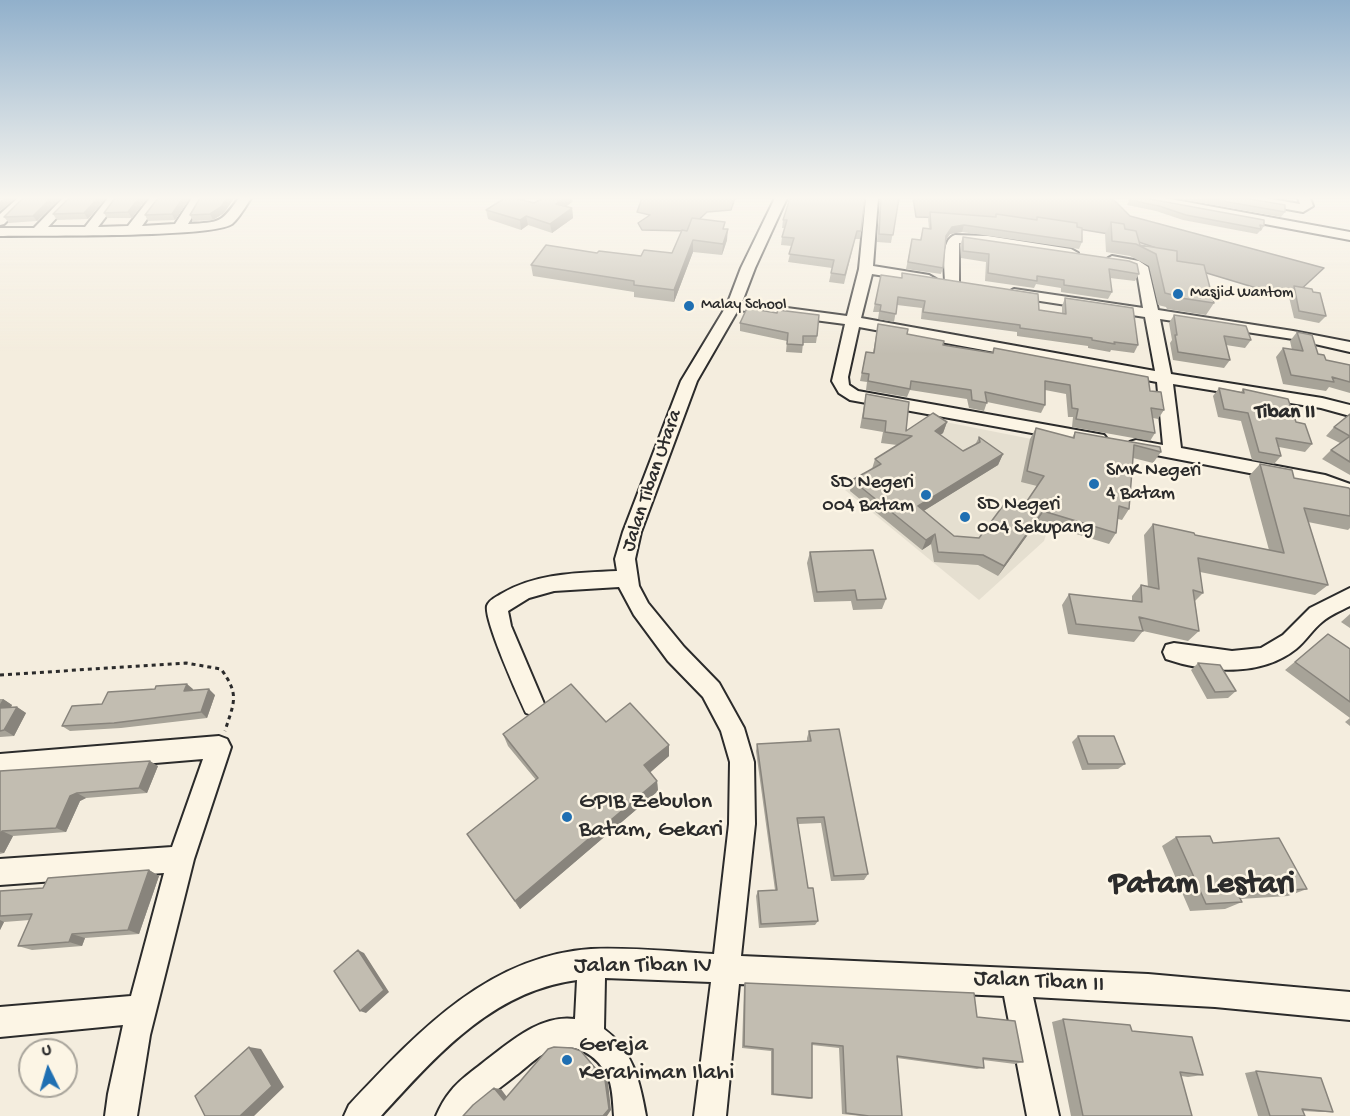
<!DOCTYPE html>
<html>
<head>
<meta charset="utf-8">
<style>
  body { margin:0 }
  #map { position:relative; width:1350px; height:1116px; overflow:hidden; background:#f4edde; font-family:"Gochi Hand",sans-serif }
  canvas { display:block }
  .north { position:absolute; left:18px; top:1038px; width:60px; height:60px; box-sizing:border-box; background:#fcf5e5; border:2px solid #a8a49b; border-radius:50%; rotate:355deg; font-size:16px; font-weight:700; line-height:24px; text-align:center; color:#2b2b2b }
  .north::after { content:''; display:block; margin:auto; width:21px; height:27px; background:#1f6fb2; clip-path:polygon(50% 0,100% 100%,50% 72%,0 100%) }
</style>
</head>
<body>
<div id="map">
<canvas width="1350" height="1116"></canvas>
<div class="north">U</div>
</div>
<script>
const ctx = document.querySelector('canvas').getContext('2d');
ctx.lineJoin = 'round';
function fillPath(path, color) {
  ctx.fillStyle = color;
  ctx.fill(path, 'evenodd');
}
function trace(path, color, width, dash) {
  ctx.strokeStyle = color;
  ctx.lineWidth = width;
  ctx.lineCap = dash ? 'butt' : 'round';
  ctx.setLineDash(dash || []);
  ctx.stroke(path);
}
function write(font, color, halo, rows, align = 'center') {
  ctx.font = font + ' "Gochi Hand",sans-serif';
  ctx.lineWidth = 5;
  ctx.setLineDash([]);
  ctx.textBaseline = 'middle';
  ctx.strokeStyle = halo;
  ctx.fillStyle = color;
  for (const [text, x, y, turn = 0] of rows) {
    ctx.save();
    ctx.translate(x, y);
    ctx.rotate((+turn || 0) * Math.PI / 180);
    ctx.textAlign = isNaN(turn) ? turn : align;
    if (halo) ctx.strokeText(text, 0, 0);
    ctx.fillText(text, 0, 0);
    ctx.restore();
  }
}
const built = new Path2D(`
  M 930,419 L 1067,446 L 1059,493 L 1044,541 L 979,600 L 845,490 Z`);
const water = new Path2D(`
  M 642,198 L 735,198 L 731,210 L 707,212 L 687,231 L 642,230 L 638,223 L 650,215 L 637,212 Z
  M 913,198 L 1112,198 L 1130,216 L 1324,268 L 1297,293 L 1263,290 L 1180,265 L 1162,250 L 1121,236 L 1024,220 L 916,217 Z`);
const path = new Path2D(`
  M 0,675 L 186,663 L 221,669 C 240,695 234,702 225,731`);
const minor = new Path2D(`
  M 18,198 L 30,198 L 4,224 L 0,225 L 0,214 Z
  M 63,198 L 75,198 L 48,227 L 85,227 L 108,198 L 120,198 L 98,227 L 128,226 L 150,198 L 162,198 L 142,226 L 175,224 L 192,198 L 204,198 L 188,224 C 220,222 220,224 239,198 L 251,198 C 246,206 239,218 232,224 C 213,238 35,235 0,236 L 0,228 L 34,228 Z
  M 775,198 L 787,198 L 755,268 L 742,302 L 847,316 L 859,269 L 866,198 L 878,198 L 873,266 L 929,275 L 936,279 L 929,283 L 872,274 L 861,318 L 1155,371 L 1145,317 L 1014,297 L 1007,293 L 1014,289 L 1143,308 L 1137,272 L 1130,267 L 1107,263 L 1105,260 L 1112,256 L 1139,261 L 1148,267 L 1158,310 L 1293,331 L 1350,342 L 1350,352 L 1293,339 L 1160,319 L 1171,374 L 1322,398 L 1350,405 L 1350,416 L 1321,408 L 1173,384 L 1181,448 L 1325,475 L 1350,484 L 1350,498 L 1322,487 L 1130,450 L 1127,446 L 1130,442 L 1136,440 L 1163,445 L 1157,382 L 859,327 L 848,377 L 849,385 L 858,391 L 1104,435 L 1107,439 L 1104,443 L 1098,445 L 850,400 L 839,393 L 832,381 L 845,324 L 738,310 L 697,381 L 641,532 L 635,559 L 639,586 L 648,603 L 684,647 L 719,683 L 744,728 L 754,762 L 755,824 L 741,956 L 1148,974 L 1350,992 L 1350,1020 L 1215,1007 L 1033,997 L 1059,1116 L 1027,1116 L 1004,996 L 739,984 L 726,1116 L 694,1116 L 711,982 L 605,978 L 604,1029 C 633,1050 640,1082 646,1116 L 614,1116 C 613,1104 613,1091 609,1079 C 598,1055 575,1040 549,1051 C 536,1057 526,1068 515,1076 C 499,1089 481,1100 469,1116 L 436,1116 C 440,1107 444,1099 450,1092 C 460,1079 473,1071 485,1061 C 510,1042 541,1014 575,1019 L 577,980 C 492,991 436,1056 381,1116 L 344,1116 L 349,1105 C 416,1034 487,956 591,949 C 631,947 674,952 714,954 L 729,824 L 730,762 L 721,731 L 703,697 L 668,661 L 634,615 L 619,587 L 554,591 L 529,598 L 508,611 L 511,626 L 545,706 L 542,713 L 534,716 L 526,713 C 518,696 484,620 487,606 C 489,600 496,597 501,594 C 536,573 577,573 617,571 L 615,559 L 623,532 L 681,381 L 727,305 L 741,268 Z
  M 1142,198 L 1165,198 L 1350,232 L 1350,240 L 1148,202 Z
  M 1241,198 L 1265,198 L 1300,204 L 1298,198 L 1310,198 L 1313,206 L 1303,212 L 1247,202 Z
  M 955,235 L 988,236 L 1071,249 L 1078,253 L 1071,257 L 988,244 L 959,243 L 959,283 L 952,287 L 945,283 C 945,269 940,240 955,235 Z
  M 1350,588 L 1350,606 C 1340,611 1330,615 1322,622 C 1312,630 1306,641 1296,649 C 1261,677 1207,673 1166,659 L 1163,652 L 1166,645 L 1174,643 L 1232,651 L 1261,648 L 1283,635 L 1310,608 Z
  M 219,736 L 227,739 L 231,747 L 194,859 L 150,1035 L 137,1116 L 105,1116 L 108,1094 L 123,1025 L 0,1037 L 0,1007 L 131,996 L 164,873 L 0,885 L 0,859 L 172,847 L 203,759 L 0,776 L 0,754 Z`);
const wall = new Path2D(`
  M 23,198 L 61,198 L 37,221 L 9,223 L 4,217 Z
  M 106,198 L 88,219 L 57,220 L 53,214 Z
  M 147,198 L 132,218 L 107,218 L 104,213 Z
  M 158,198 L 190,198 L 175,220 L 148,221 L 145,215 Z
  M 200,198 L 234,198 L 224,213 L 213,220 L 193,221 L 190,215 Z
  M 880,198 L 899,198 L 891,243 L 877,242 Z
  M 1131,198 L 1150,199 L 1264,226 L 1261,231 L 1260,231 L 1257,234 L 1183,220 L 1156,211 L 1127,205 Z
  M 1175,198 L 1247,198 L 1285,212 L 1281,217 Z
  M 1275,198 L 1288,198 L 1287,199 Z
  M 573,201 L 566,207 L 572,208 L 573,218 L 552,233 L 528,225 L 521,230 L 488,219 L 486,210 L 534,203 Z
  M 930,212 L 995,217 L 996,214 L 1036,219 L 1037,217 L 1077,227 L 1082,242 L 1079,249 L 962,232 L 950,234 L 945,240 L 943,268 L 941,274 L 906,269 L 912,239 L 920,240 L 923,228 L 929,229 L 928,219 Z
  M 783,220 L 861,231 L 860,239 L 855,239 L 844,284 L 829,282 L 832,268 L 788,262 L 792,246 L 781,245 L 782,237 L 785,228 L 782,228 Z
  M 1111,222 L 1125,229 L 1140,245 L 1177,261 L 1214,303 L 1206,315 L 1167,309 L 1166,307 L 1158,305 L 1149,266 L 1130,256 L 1106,252 L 1105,234 Z
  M 725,229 L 727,240 L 722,255 L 693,252 L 674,302 L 634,297 L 634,292 L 533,276 L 531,265 L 597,253 L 641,256 L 672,253 L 687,231 Z
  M 963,237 L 1139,274 L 1135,281 L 1110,278 L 1112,292 L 1108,299 L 1061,292 L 1061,288 L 1036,284 L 1034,288 L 985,281 L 986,262 L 961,258 L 960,245 Z
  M 881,275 L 1039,310 L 1062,314 L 1062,306 L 1065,298 L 1138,345 L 1134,353 L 1111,350 L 1110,352 L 1088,348 L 1088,346 L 1017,336 L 1017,332 L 921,319 L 922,308 L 897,305 L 894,322 L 878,319 L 879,312 L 873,312 Z
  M 1294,286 L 1313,292 L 1326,316 L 1319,323 L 1294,318 L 1288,293 Z
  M 1174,315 L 1251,340 L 1245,348 L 1226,345 L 1230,360 L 1224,368 L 1173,360 L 1170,343 L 1172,340 L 1169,323 Z
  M 740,323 L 817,336 L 816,343 L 803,343 L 802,353 L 786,352 L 787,341 L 740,331 Z
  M 878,324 L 907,334 L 943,345 L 992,353 L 994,348 L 1150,391 L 1164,410 L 1158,419 L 1153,418 L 1155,433 L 1150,441 L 1072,427 L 1073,417 L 1068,417 L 1066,394 L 1045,390 L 1045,405 L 1041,413 L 987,402 L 984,411 L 969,408 L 967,399 L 910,390 L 907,397 L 866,390 L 867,382 L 860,381 L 866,352 L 873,353 Z
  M 1297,332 L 1318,354 L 1326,360 L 1350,365 L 1350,393 L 1329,387 L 1326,391 L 1283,384 L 1276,357 L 1283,348 L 1292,350 L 1290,341 Z
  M 1219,388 L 1241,392 L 1243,389 L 1296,422 L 1312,444 L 1305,452 L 1279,447 L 1281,456 L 1274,464 L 1252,460 L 1241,421 L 1218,417 L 1213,396 Z
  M 866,394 L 906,431 L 947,422 L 943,433 L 940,435 L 963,451 L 975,445 L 979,437 L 1003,454 L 998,465 L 923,511 L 954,536 L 979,538 L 1023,507 L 1037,486 L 1021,482 L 1030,439 L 1036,428 L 1072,438 L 1075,432 L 1160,447 L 1161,452 L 1153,463 L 1133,458 L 1129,509 L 1122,520 L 1118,519 L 1116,533 L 1109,544 L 1037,522 L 998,576 L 978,565 L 934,562 L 931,544 L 922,550 L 850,491 L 852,480 L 872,469 L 875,459 L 897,445 L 881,443 L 883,432 L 860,428 L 864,405 Z
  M 1350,414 L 1350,475 L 1322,459 L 1331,450 L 1340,443 L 1326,436 L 1334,427 Z
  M 1260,464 L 1294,478 L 1350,490 L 1350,528 L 1348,530 L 1308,522 L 1328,585 L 1315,595 L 1200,572 L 1203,593 L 1195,601 L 1199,631 L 1188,641 L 1143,631 L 1134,642 L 1068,634 L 1062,605 L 1069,594 L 1132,601 L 1132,596 L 1141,585 L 1148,587 L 1144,535 L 1153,524 L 1195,535 L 1269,550 L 1249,476 Z
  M 810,552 L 886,599 L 882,609 L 853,610 L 851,601 L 814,602 L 807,563 Z
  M 1350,614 L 1350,628 L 1341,622 Z
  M 1328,634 L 1350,649 L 1350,718 L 1285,670 Z
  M 1198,663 L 1236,691 L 1228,698 L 1207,699 L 1191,670 Z
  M 193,689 L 193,690 L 215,695 L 207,718 L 121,728 L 70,731 L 62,726 L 102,704 Z
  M 0,699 L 3,699 L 12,705 L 11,708 L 17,707 L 26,713 L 14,736 L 0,737 Z
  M 1350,718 L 1350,726 L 1345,722 Z
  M 606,722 L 669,745 L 669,756 L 650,772 L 657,781 L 658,791 L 520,909 L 467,834 L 536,780 L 508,746 L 503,734 Z
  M 809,731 L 868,874 L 864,880 L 831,881 L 821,823 L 798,824 L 808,888 L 818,921 L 815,925 L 759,928 L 756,896 L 758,891 L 775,890 L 756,751 L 757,744 L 807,741 L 807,738 Z
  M 1078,736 L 1125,764 L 1118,769 L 1082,770 L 1072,742 Z
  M 158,766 L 147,793 L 86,798 L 80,801 L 66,832 L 13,836 L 4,853 L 0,854 L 0,771 Z
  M 1176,837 L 1213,843 L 1307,889 L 1288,896 L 1240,899 L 1242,902 L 1225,909 L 1190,911 L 1162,846 Z
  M 149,870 L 159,876 L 139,934 L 85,938 L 82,946 L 32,950 L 18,946 L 30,920 L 4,922 L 0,930 L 0,891 L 43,888 Z
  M 745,983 L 977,1017 L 1023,1062 L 1015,1064 L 983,1060 L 984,1068 L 977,1069 L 897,1058 L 902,1116 L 861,1116 L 842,1114 L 839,1048 L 812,1045 L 812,1098 L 809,1099 L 771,1095 L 771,1051 L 742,1048 L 744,986 Z
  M 1063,1019 L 1132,1031 L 1203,1075 L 1188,1077 L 1181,1076 L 1192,1116 L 1071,1116 L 1052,1022 Z
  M 1256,1071 L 1333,1112 L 1319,1112 L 1303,1111 L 1305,1116 L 1258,1116 L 1245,1073 Z`);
const shadedWall = new Path2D(`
  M 5,198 L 16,198 L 0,211 L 0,201 Z
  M 51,198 L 61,198 L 37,221 L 33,216 Z
  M 98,198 L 106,198 L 88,219 L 84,213 Z
  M 139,198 L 147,198 L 132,218 L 128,212 Z
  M 183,198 L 190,198 L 175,220 L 172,214 Z
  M 227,198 L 234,198 L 224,213 L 213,220 L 210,214 Z
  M 564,198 L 572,198 L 573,201 L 557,213 L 556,204 Z
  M 572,208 L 573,218 L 552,233 L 550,224 Z
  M 526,216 L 528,225 L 521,230 L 520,220 Z
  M 964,225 L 962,232 L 950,234 L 944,243 L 946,236 L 952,227 Z
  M 728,229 L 727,240 L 722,255 L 723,244 Z
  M 693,240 L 693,252 L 674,302 L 674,290 Z
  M 947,422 L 943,433 L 931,442 L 935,431 Z
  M 1003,454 L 998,465 L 914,517 L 918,506 Z
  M 1043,511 L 1037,522 L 998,576 L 1004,566 Z
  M 935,534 L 931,544 L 922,550 L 926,540 Z
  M 187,684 L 193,689 L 190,696 L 184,691 Z
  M 209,689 L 215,695 L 207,718 L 201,712 Z
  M 3,699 L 12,705 L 7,714 L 0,710 L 0,704 Z
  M 17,707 L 26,713 L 14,736 L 4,730 Z
  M 669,745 L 669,756 L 645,777 L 644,765 Z
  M 150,761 L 158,766 L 147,793 L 139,788 Z
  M 657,781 L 658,791 L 520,909 L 515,901 Z
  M 77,793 L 86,798 L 80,801 L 66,832 L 56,828 L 70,796 Z
  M 2,831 L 13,836 L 4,853 L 0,852 L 0,835 Z
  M 149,870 L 159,876 L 139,934 L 128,930 Z
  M 0,920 L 4,922 L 0,930 Z
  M 72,934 L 85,938 L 82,946 L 69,942 Z
  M 358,950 L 364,953 L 389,992 L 366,1013 L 360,1011 Z
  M 249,1047 L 261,1049 L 284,1087 L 254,1116 L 240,1116 Z
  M 581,1051 L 608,1082 L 611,1110 L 607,1116 L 603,1116 Z
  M 494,1088 L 501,1089 L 510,1101 L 504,1100 Z`);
const building = new Path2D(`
  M 23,198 L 51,198 L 33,216 L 4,217 Z
  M 69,198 L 98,198 L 84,213 L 53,214 Z
  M 115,198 L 139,198 L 128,212 L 104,213 Z
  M 158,198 L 183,198 L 172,214 L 145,215 Z
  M 200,198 L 227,198 L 221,207 L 210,214 L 190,215 Z
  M 505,198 L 515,198 L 534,203 L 543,198 L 564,198 L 556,204 L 572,208 L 550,224 L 526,216 L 520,220 L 486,210 Z
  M 790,198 L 865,198 L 861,231 L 857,231 L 845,275 L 831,273 L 834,260 L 789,254 L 794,238 L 782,237 L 787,220 L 783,220 Z
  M 881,198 L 899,198 L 893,235 L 879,234 Z
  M 1131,198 L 1148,198 L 1150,199 L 1264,220 L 1264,226 L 1260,225 L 1261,229 L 1186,215 L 1159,206 L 1129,200 Z
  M 1205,198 L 1247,198 L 1250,199 L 1285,205 L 1285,212 Z
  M 930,212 L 996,217 L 996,214 L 1037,220 L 1037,217 L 1077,223 L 1077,227 L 1082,228 L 1082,242 L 964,225 L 952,227 L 946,236 L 943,268 L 908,262 L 912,239 L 921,240 L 923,228 L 931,229 Z
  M 692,218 L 725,222 L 723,229 L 728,229 L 723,244 L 693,240 L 674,290 L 634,285 L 634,281 L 531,265 L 546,245 L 597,253 L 599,251 L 641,256 L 644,250 L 672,253 L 682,230 L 687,231 Z
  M 1111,222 L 1124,224 L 1125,229 L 1136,231 L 1140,245 L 1177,251 L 1177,261 L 1204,265 L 1214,303 L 1174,297 L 1173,295 L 1165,293 L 1156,254 L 1136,244 L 1112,241 Z
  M 963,237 L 1129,261 L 1137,264 L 1139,274 L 1109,269 L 1112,292 L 1064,285 L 1064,280 L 1037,276 L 1037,281 L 988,273 L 989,254 L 963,251 Z
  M 902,273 L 1038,294 L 1039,310 L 1066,314 L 1065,298 L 1133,308 L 1138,345 L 1114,342 L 1115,344 L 1092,340 L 1092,338 L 1020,328 L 1020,325 L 923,312 L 925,301 L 898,297 L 896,314 L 880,311 L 881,305 L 875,304 L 881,275 L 902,278 Z
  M 1294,286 L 1312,289 L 1313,292 L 1320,293 L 1326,316 L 1299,311 Z
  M 747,308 L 777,313 L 778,310 L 819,315 L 817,336 L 803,336 L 803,345 L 787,344 L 788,333 L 740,323 Z
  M 1174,315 L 1246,326 L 1251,340 L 1224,336 L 1230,360 L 1178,352 L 1175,335 L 1177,335 Z
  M 878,324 L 908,329 L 907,334 L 944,341 L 943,345 L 993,353 L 994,348 L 1148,377 L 1150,391 L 1161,392 L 1164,410 L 1151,408 L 1155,433 L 1076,419 L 1078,409 L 1072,408 L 1070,385 L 1045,381 L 1045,405 L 985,392 L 987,403 L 972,400 L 971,390 L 911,381 L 910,389 L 868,381 L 869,374 L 862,373 L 866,352 L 874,353 Z
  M 1297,332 L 1312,335 L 1318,354 L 1324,355 L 1326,360 L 1350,365 L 1350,382 L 1332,377 L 1334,382 L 1291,375 L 1283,348 L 1303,351 Z
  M 1219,388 L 1244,393 L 1243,389 L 1288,399 L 1296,422 L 1305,424 L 1312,444 L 1276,438 L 1281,456 L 1259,452 L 1248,413 L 1224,409 Z
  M 866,394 L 909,402 L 906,431 L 933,413 L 947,422 L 935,431 L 963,451 L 980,442 L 979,437 L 1003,454 L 918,506 L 954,536 L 979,538 L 1008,499 L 1023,507 L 1044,476 L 1027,471 L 1036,428 L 1074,438 L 1075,432 L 1160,447 L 1161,452 L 1134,445 L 1129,509 L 1119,506 L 1116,533 L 1043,511 L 1004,566 L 983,555 L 938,552 L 935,534 L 926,540 L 852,480 L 881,464 L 875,459 L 912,436 L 885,432 L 886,421 L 863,418 Z
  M 1350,414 L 1350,462 L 1331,450 L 1350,436 L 1334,427 Z
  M 1260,464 L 1292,470 L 1294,478 L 1349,488 L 1350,490 L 1350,516 L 1304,508 L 1328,585 L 1198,558 L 1203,593 L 1193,590 L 1199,631 L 1139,617 L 1143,631 L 1076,624 L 1069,594 L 1142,602 L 1141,585 L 1159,589 L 1153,524 L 1194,533 L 1195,535 L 1284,553 Z
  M 873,550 L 886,599 L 857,600 L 855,590 L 817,592 L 810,552 Z
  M 1328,634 L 1350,649 L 1350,702 L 1295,662 Z
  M 1198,663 L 1220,665 L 1236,691 L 1215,692 Z
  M 187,684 L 184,691 L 209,689 L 201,712 L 114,723 L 62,726 L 72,706 L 102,704 L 108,692 L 155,689 L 156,686 Z
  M 571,684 L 606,722 L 630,703 L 669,745 L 644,765 L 657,781 L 515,901 L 467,834 L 538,778 L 503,734 Z
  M 17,707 L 4,730 L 0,731 L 0,708 Z
  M 839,729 L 868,874 L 834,876 L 824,817 L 797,818 L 808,888 L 813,888 L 818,921 L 761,924 L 758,891 L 777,890 L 757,744 L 811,741 L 809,731 Z
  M 1078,736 L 1114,736 L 1125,764 L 1088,764 Z
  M 150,761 L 139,788 L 77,793 L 70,796 L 56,828 L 2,831 L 0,835 L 0,771 Z
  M 1210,836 L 1213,843 L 1279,838 L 1307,889 L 1237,893 L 1242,902 L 1206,904 L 1176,837 Z
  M 149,870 L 128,930 L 72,934 L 69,942 L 18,946 L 32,914 L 0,916 L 0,891 L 43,888 L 48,878 Z
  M 358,950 L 384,990 L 360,1011 L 334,971 Z
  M 745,983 L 974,993 L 977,1017 L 1015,1021 L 1023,1062 L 983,1058 L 984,1068 L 897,1056 L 902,1116 L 869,1116 L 846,1113 L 843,1046 L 812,1043 L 812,1098 L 773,1094 L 773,1049 L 744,1046 Z
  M 1063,1019 L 1130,1025 L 1132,1031 L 1192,1037 L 1203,1075 L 1180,1072 L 1192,1116 L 1083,1116 Z
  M 249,1047 L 272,1086 L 240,1116 L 205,1116 L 195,1096 Z
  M 554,1047 L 572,1048 L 581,1051 L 605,1080 L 609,1109 L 603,1116 L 463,1116 L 473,1105 L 494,1088 L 504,1100 L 548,1049 Z
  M 1256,1071 L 1321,1078 L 1333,1112 L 1302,1109 L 1305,1116 L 1270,1116 Z`);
const markers = [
  [1178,294,6,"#1f6fb2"],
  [689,306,6,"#1f6fb2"],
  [1094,484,6,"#1f6fb2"],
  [926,495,6,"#1f6fb2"],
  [965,517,6,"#1f6fb2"],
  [567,817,6,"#1f6fb2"],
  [567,1060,6,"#1f6fb2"]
];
const farPoinames = [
  ["Masjid Wantom",1190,294],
  ["Malay School",701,306]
];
const poiNames = [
  ["SMK Negeri",1106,472],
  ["4 Batam",1106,495],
  ["SD Negeri",914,484,"right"],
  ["004 Batam",914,507,"right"],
  ["SD Negeri",977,506],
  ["004 Sekupang",977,529]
];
const streetNames = [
  ["Jalan Tiban Utara",653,481,-71]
];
const neighbourhoodNames = [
  ["Tiban II",1285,414]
];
const nearPoinames = [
  ["GPIB Zebulon",579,803],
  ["Batam, Gekari",579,831],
  ["Gereja",579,1046],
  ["Kerahiman Ilahi",579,1074]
];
const nearStreetnames = [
  ["Jalan Tiban IV",643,967],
  ["Jalan Tiban II",1039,983,3]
];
const nearDistrictnames = [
  ["Patam Lestari",1202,886]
];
fillPath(built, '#e5dfd0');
fillPath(water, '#afaaa0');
trace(water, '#7a7771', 1.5);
trace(minor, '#2b2b2b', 4);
trace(path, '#2b2b2b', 3, [4, 4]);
fillPath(minor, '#fcf5e5');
fillPath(wall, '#a7a398');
fillPath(shadedWall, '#88847c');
fillPath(building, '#c2bdb1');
trace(building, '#88847c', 1.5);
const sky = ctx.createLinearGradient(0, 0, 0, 354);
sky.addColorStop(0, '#91b0cb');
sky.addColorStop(0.56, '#faf7f0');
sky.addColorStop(1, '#faf7f000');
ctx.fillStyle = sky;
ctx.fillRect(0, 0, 1350, 354);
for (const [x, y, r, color] of markers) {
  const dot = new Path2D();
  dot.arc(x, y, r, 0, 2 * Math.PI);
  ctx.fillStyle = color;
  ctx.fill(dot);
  trace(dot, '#fcf5e5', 2);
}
write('16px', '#2b2b2b', '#fcf5e5', farPoinames, 'left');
write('20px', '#2b2b2b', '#fcf5e5', poiNames, 'left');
write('20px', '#2b2b2b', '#fcf5e5', streetNames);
write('bold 21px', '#2b2b2b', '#fcf5e5', neighbourhoodNames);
write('24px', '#2b2b2b', '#fcf5e5', nearPoinames, 'left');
write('24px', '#2b2b2b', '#fcf5e5', nearStreetnames);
write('bold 32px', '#2b2b2b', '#fcf5e5', nearDistrictnames);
</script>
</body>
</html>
